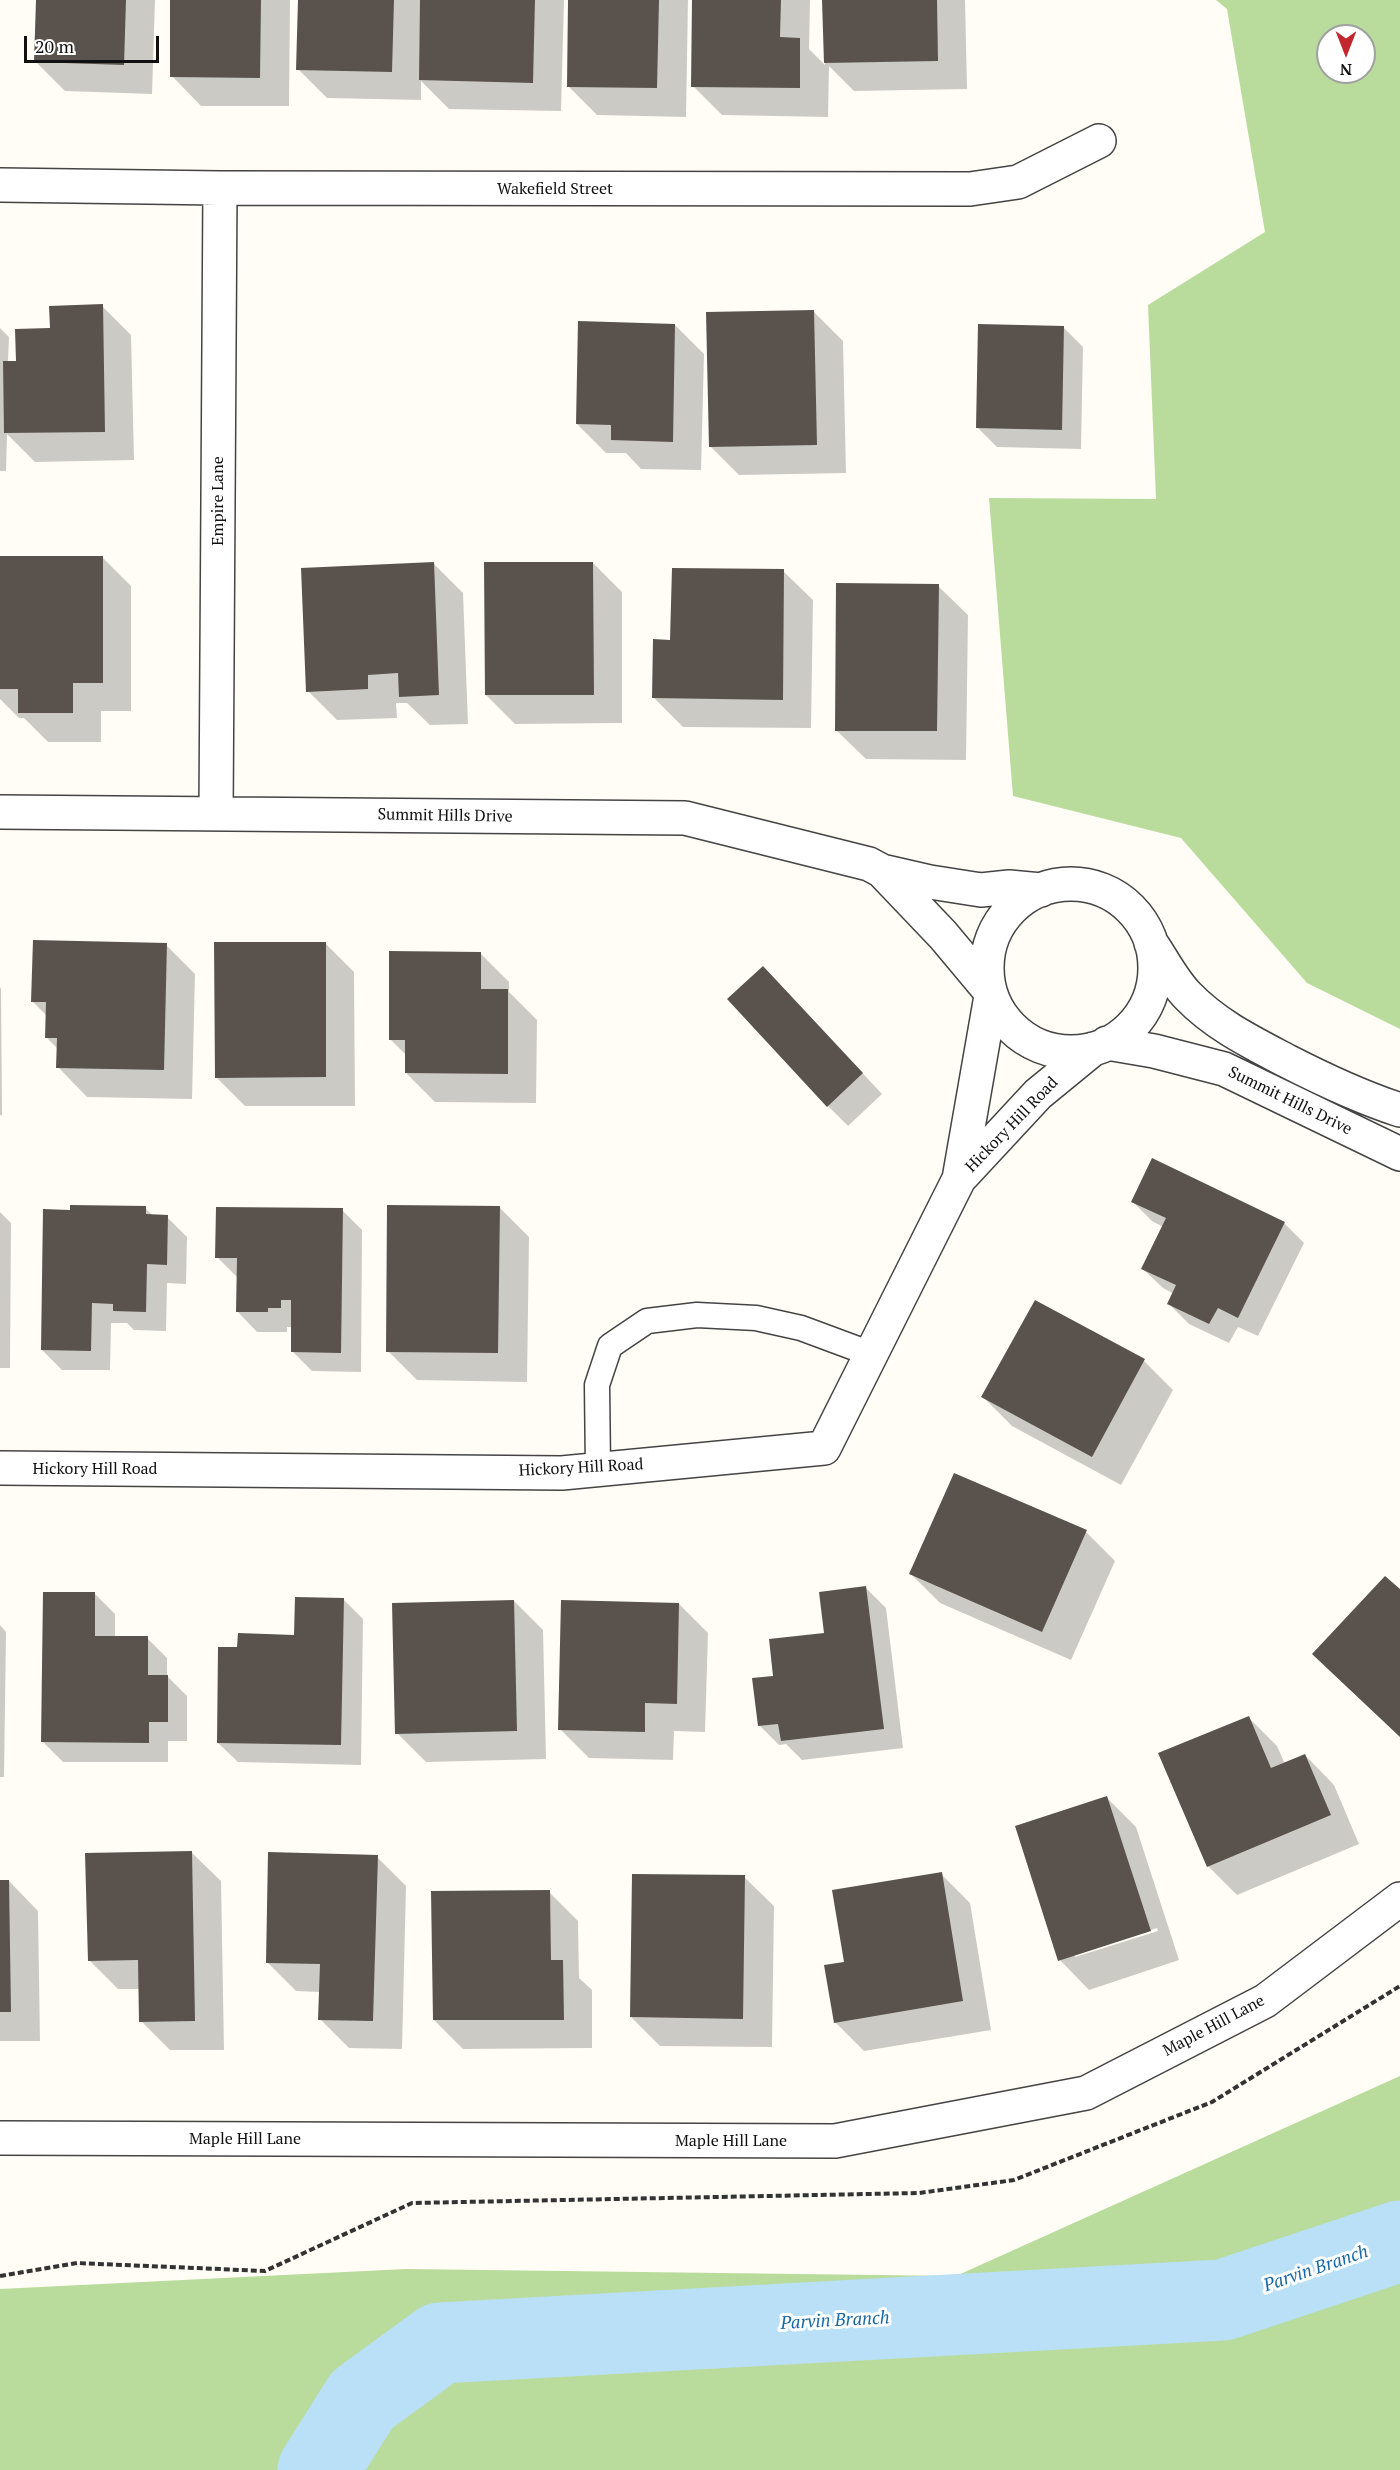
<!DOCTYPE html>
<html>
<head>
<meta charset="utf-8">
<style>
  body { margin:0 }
  #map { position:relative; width:1400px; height:2470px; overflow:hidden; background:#fffdf5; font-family:"PT Serif",serif }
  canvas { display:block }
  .north { position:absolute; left:1316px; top:24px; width:60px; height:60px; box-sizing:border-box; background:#fff; border:2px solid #a0a0a0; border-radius:50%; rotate:180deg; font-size:16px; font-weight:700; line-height:24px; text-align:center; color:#111 }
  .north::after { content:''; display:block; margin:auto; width:21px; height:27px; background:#c4262e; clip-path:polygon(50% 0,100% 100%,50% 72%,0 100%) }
  .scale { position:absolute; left:24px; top:36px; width:135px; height:27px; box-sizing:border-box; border:3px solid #111; border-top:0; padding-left:8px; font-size:18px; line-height:21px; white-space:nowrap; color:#111; -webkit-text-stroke:4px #fff; paint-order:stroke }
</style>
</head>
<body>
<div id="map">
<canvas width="1400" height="2470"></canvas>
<div class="north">N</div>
<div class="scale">20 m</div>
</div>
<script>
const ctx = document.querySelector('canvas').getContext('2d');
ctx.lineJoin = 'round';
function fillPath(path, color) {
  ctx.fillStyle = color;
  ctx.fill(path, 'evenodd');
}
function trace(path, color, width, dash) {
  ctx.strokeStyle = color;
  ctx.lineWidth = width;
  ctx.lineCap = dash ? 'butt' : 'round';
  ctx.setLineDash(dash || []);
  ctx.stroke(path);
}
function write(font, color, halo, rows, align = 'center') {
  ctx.font = font + ' "PT Serif",serif';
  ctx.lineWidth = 6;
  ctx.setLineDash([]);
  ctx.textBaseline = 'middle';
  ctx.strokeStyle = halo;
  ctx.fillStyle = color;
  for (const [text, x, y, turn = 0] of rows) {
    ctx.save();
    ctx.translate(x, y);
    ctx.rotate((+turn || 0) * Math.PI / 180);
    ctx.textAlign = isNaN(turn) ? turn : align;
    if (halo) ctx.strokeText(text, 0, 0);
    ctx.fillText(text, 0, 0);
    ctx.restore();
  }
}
const forest = new Path2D(`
  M 1216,0 L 1400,0 L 1400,1029 L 1307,983 L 1181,838 L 1013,796 L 989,498 L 1156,499 L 1148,305 L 1265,232 L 1227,9 ZM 1328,36 L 1364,36 L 1364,72 L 1328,72 Z
  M 1400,2076 L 1400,2470 L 0,2470 L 0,2289 L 406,2269 L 956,2276 Z`);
const shadow = new Path2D(`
  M 38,0 L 155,0 L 152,94 L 65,91 L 36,62 Z
  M 172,0 L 290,0 L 289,106 L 201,106 L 172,76 Z
  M 299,0 L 564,0 L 561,111 L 449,109 L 421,81 L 421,100 L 327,98 L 298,69 Z
  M 570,0 L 688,0 L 686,117 L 597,115 L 568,86 Z
  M 694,0 L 810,0 L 809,49 L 825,65 L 824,0 L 965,0 L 967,89 L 854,91 L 829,66 L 828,117 L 722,115 L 693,86 Z
  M 102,306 L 131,335 L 134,460 L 35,462 L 7,434 L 6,471 L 0,471 L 0,328 L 9,337 L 8,362 L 17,362 L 51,329 Z
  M 814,312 L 843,341 L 846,473 L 739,475 L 710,446 Z
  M 675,325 L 704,354 L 701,470 L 641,469 L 626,453 L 606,453 L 577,424 Z
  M 1063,327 L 1083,347 L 1081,449 L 997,447 L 977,427 Z
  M 0,557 L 102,557 L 131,586 L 131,711 L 101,711 L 101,742 L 48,742 L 24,718 L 19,718 L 0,699 Z
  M 593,563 L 622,592 L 622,723 L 515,724 L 486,695 Z
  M 434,564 L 463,593 L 468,724 L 430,725 L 407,703 L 396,703 L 397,718 L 337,720 L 308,691 Z
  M 783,571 L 813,600 L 811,728 L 683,727 L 654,698 L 672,642 Z
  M 938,586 L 968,615 L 966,760 L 866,759 L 836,730 Z
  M 325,943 L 354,972 L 355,1106 L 245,1106 L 216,1077 Z
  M 166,945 L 195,974 L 192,1099 L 87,1097 L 58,1067 L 58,1049 L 47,1038 L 47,1016 L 32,1001 Z
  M 480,953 L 509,982 L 509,992 L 537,1020 L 536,1103 L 435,1102 L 406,1073 L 406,1055 L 390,1039 Z
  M 0,987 L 1,989 L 2,1115 L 0,1115 Z
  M 783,988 L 882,1094 L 848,1126 L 828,1106 Z
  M 1132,1201 L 1284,1223 L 1304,1243 L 1258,1336 L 1238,1327 L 1229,1343 L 1189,1324 L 1169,1304 L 1174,1294 L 1163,1288 L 1143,1269 L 1163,1227 L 1152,1221 Z
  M 145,1208 L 153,1216 L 167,1217 L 187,1237 L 186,1284 L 167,1283 L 166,1331 L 134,1330 L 127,1323 L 111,1323 L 110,1370 L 62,1370 L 42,1350 Z
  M 500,1208 L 529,1237 L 527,1382 L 417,1380 L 388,1351 Z
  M 342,1210 L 362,1230 L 361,1372 L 312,1371 L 292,1351 L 292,1327 L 287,1327 L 287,1332 L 257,1332 L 238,1312 L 237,1277 L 217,1257 Z
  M 0,1212 L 11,1223 L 10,1368 L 0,1368 Z
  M 1144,1361 L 1173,1390 L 1121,1485 L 1012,1426 L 983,1397 Z
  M 1086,1532 L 1115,1561 L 1071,1660 L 940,1603 L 911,1574 Z
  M 866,1588 L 886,1608 L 903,1748 L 802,1760 L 786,1744 L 779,1745 L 759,1725 L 775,1677 L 825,1634 Z
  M 95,1594 L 115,1614 L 115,1637 L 147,1638 L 167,1658 L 167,1676 L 187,1696 L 187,1741 L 168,1741 L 168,1762 L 63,1762 L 43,1742 Z
  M 343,1599 L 363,1619 L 361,1765 L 238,1762 L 218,1743 L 239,1648 L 296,1636 Z
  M 514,1601 L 543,1630 L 546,1759 L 426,1762 L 397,1733 Z
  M 679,1604 L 708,1633 L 705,1732 L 674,1731 L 673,1760 L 589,1758 L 560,1729 Z
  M 0,1625 L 6,1632 L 4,1777 L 0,1777 Z
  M 1248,1717 L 1277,1746 L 1285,1764 L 1305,1755 L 1334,1785 L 1359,1844 L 1237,1895 L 1208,1866 Z
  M 1107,1798 L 1136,1827 L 1179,1960 L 1089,1990 L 1060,1960 L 1017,1827 ZM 1157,1928 L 1158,1931 L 1075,1957 L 1075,1954 Z
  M 191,1852 L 221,1881 L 224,2050 L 170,2050 L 141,2021 L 140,1989 L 118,1989 L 89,1960 Z
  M 377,1857 L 406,1886 L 402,2049 L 349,2048 L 320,2019 L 320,1992 L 296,1991 L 267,1962 Z
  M 941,1874 L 970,1903 L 991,2030 L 864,2051 L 835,2022 Z
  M 744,1877 L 774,1906 L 772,2047 L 660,2046 L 631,2017 Z
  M 9,1881 L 38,1911 L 40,2041 L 0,2041 L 0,1882 Z
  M 549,1892 L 578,1921 L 579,1978 L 592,1990 L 592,2048 L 463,2049 L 434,2020 Z`);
const river = new Path2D(`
  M 318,2470 L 362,2400 L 440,2343 L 1223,2300 L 1400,2241`);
const building = new Path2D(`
  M 36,0 L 126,0 L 124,65 L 34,62 Z
  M 170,0 L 261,0 L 260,78 L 170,77 Z
  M 298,0 L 394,0 L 392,72 L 296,70 Z
  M 420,0 L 535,0 L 533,83 L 419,80 Z
  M 568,0 L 659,0 L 657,88 L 567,87 Z
  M 692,0 L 781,0 L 780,37 L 800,38 L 800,88 L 691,87 Z
  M 822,0 L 937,0 L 938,61 L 824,63 Z
  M 103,304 L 105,432 L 4,433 L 3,361 L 16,361 L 15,329 L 50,328 L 49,306 Z
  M 814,310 L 817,445 L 709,447 L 706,312 Z
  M 578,321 L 675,324 L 673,442 L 611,440 L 611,425 L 576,424 Z
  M 978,324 L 1064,326 L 1062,430 L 976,428 Z
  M 0,556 L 103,556 L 103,683 L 73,683 L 73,713 L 18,713 L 18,689 L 0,689 Z
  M 434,562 L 439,695 L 399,697 L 398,673 L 368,675 L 368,689 L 306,692 L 301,568 Z
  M 484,562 L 593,562 L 594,695 L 485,695 Z
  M 672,568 L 784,569 L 783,700 L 652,698 L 653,639 L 670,640 Z
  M 836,583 L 939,584 L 937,731 L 835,731 Z
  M 33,940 L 167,943 L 164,1070 L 56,1068 L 57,1038 L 45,1038 L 46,1002 L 31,1002 Z
  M 214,942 L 326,942 L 326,1077 L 215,1078 Z
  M 389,951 L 481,952 L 481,989 L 508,989 L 508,1074 L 405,1073 L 405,1040 L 389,1040 Z
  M 763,966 L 863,1073 L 827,1107 L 727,999 Z
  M 1152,1158 L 1285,1222 L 1238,1318 L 1218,1308 L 1209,1324 L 1167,1304 L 1176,1285 L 1141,1269 L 1166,1218 L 1131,1202 Z
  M 70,1205 L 146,1206 L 146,1214 L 168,1215 L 167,1265 L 147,1264 L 146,1312 L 113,1311 L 113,1304 L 92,1303 L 91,1351 L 41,1350 L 43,1209 L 70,1210 Z
  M 387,1205 L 500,1206 L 498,1353 L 386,1352 Z
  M 216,1207 L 343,1208 L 341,1353 L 291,1352 L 291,1300 L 281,1300 L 281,1308 L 268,1308 L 268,1312 L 236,1312 L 237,1258 L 215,1258 Z
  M 1035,1300 L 1145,1359 L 1092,1457 L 981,1397 Z
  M 954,1473 L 1087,1530 L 1042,1632 L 909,1574 Z
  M 1385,1576 L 1400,1589 L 1400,1737 L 1312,1654 Z
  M 866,1586 L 884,1729 L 781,1741 L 778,1724 L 758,1726 L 752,1678 L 773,1676 L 769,1639 L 824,1633 L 819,1592 Z
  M 43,1592 L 95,1592 L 95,1636 L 148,1636 L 148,1675 L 168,1675 L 168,1722 L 149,1722 L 149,1743 L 41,1742 Z
  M 295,1597 L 344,1598 L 341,1745 L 217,1743 L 218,1647 L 237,1647 L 238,1633 L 294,1635 Z
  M 514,1600 L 517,1731 L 395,1734 L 392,1603 Z
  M 561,1600 L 679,1603 L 677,1704 L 645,1703 L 645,1732 L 558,1730 Z
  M 1249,1716 L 1271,1768 L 1305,1754 L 1331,1815 L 1207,1867 L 1158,1753 Z
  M 1107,1796 L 1151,1931 L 1058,1961 L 1015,1826 Z
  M 192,1851 L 195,2021 L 139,2022 L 138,1960 L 88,1961 L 85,1853 Z
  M 268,1852 L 378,1855 L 373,2021 L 318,2020 L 320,1964 L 266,1963 Z
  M 942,1872 L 963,2001 L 834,2023 L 824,1965 L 844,1962 L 832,1890 Z
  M 632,1874 L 745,1875 L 743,2019 L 630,2017 Z
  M 0,1880 L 9,1880 L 11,2012 L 0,2012 Z
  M 550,1890 L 551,1960 L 563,1960 L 564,2020 L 433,2020 L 431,1891 Z`);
const path = new Path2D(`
  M 0,2276 L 77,2263 L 265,2271 L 412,2203 L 919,2193 L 1014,2180 L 1212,2102 L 1400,1986`);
const lane = new Path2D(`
  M 598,1469 L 597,1385 L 610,1346 L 647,1321 L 697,1315 L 756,1318 L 801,1328 L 871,1354`);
const street = new Path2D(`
  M 0,185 L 220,188 L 970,189 L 1018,182 L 1099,141
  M 0,812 L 685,818 L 869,864 L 882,871 L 930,882 L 981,890 L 1009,887 L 1041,890
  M 216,813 L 220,188
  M 882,871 L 943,935 L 989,990
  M987 968a84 84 0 1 1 168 0a84 84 0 1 1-168 0Z
  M 1151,943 C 1163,960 1173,981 1188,996 C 1216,1025 1251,1042 1287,1061 C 1324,1080 1360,1097 1400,1110
  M 1107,1043 L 1154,1051 L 1224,1069 L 1400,1154
  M 959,1179 L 991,996
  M 0,1468 L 562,1473 L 824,1448 L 959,1179 L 1038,1094 L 1093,1049
  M 0,2138 L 835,2141 L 1086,2093 L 1265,2001 L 1400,1899`);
const streetNames = [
  ["Wakefield Street",555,189],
  ["Empire Lane",218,501,-90],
  ["Summit Hills Drive",445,816,1],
  ["Summit Hills Drive",1290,1101,26],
  ["Hickory Hill Road",1012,1125,-46],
  ["Hickory Hill Road",581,1468,-3],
  ["Hickory Hill Road",95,1469],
  ["Maple Hill Lane",1214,2026,-28],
  ["Maple Hill Lane",245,2139],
  ["Maple Hill Lane",731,2141]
];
const waterNames = [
  ["Parvin Branch",1316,2269,-19],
  ["Parvin Branch",835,2321,-3]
];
fillPath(forest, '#b9dc9c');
fillPath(shadow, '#0003');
trace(river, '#b9e0f7', 81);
fillPath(building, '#5a524d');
trace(lane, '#444', 27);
trace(street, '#444', 36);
trace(path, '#333', 4, [6, 3]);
trace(lane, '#fff', 24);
trace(street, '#fff', 33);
write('16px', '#111', '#fff', streetNames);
write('italic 18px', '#1768a6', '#fff', waterNames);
</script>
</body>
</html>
